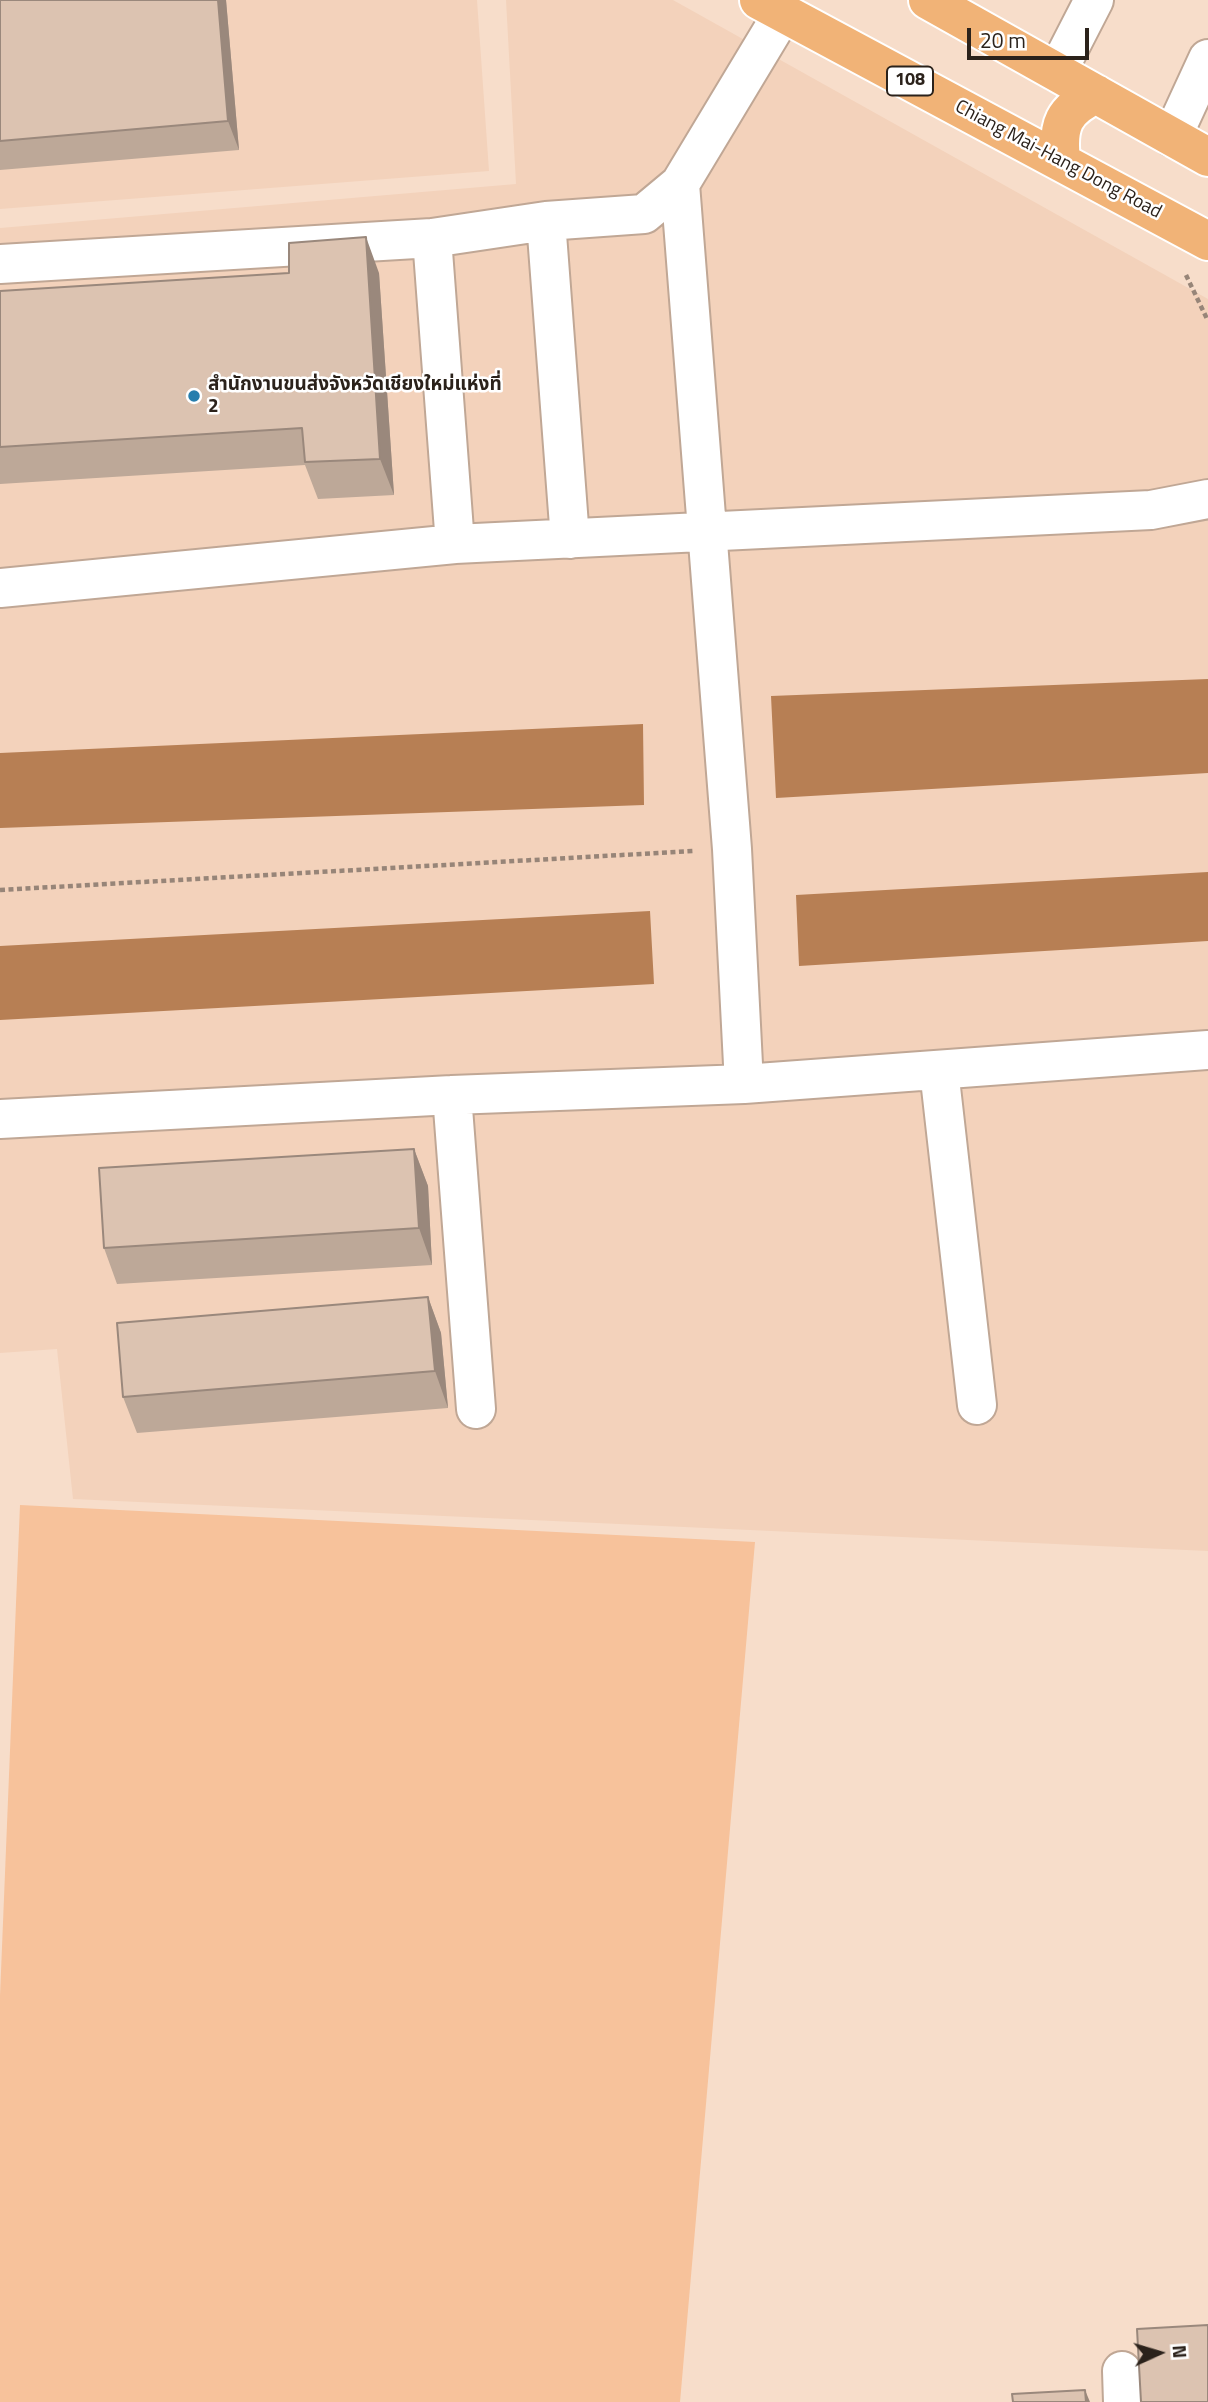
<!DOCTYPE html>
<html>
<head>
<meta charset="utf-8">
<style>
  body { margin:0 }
  #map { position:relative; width:1208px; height:2402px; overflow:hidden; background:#f7ddca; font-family:"Titillium Web",sans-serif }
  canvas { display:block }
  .north { position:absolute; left:1124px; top:2318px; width:70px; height:70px; -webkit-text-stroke:5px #fff; paint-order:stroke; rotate:86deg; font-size:19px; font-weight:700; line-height:28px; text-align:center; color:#2b221b }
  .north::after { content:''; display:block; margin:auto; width:24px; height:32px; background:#2b221b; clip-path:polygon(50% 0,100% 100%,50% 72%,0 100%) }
  .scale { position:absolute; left:967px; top:28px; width:122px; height:32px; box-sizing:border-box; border:4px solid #2b221b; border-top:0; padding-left:9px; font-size:21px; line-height:24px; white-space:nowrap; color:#2b221b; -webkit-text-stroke:5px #fff; paint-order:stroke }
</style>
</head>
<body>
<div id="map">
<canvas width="1208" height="2402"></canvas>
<div class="north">N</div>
<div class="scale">20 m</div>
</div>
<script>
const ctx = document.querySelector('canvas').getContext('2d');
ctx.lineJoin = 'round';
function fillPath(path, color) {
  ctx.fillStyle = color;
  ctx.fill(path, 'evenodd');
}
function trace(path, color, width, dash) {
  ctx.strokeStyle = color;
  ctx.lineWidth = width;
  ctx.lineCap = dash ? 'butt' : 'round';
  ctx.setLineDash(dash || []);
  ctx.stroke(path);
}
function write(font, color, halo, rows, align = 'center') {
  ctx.font = font + ' "Titillium Web","Noto Sans Thai",sans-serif';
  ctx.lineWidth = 5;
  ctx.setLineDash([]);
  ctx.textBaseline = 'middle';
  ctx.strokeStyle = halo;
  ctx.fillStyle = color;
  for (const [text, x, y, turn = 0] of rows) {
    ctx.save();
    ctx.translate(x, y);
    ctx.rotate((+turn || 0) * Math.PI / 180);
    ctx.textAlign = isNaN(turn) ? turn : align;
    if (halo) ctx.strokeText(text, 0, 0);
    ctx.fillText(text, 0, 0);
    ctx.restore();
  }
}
const built = new Path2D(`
  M 0,0 L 477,0 L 489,171 L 0,209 Z
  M 506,0 L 673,0 L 1208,299 L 1208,1551 L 73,1499 L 57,1349 L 0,1353 L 0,228 L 516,184 Z`);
const green = new Path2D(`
  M 20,1505 L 755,1542 L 680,2402 L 0,2402 L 0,1996 Z`);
const water = new Path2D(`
  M 1208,679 L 1208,773 L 776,798 L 771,696 Z
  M 643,724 L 644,805 L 0,828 L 0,753 Z
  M 1208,872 L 1208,941 L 799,966 L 796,895 Z
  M 650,911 L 654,984 L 0,1020 L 0,946 Z`);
const path = new Path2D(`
  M 1186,275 L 1208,321
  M 0,890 L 693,851`);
const minor = new Path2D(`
  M 1057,72 L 1094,0
  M 1172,137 L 1208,59
  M 680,184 L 732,849 L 744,1084
  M 546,221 L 570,539
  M 432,238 L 455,544
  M 0,264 L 432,238 L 546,221 L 644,214 L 680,184 L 783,13
  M 0,588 L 455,544 L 1151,510 L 1208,499
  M 939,1070 L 977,1405
  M 452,1095 L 476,1409
  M 0,1119 L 452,1095 L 744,1084 L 1208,1050
  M 1122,2371 L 1123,2402`);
const major = new Path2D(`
  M 759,0 L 1208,241
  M 928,0 L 1208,157
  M 1061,161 C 1057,125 1063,110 1096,94`);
const wall = new Path2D(`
  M 0,0 L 226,0 L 239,150 L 0,170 Z
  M 379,273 L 394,495 L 318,499 L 305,465 L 0,484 L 0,291 Z
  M 414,1149 L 428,1186 L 432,1265 L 117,1284 L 104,1248 Z
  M 428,1297 L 441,1333 L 448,1408 L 137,1433 L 123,1397 Z`);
const shadedWall = new Path2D(`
  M 218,0 L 226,0 L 239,150 L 228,121 Z
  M 366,237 L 379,273 L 394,495 L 380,459 Z
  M 414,1149 L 428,1186 L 432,1265 L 419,1228 Z
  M 428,1297 L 441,1333 L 448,1408 L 435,1371 Z
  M 1085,2390 L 1090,2402 L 1086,2402 Z`);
const building = new Path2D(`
  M 0,0 L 218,0 L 228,121 L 0,141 Z
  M 366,237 L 380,459 L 305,462 L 302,428 L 0,447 L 0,291 L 289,273 L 289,243 Z
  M 414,1149 L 419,1228 L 104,1248 L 99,1168 Z
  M 428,1297 L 435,1371 L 123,1397 L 117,1323 Z
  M 1208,2325 L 1208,2402 L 1141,2402 L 1137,2329 Z
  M 1085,2390 L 1086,2402 L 1013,2402 L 1012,2394 Z`);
const markers = [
  [194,396,7,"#277ead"]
];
const shields = [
  [910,81,46]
];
const shieldNames = [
  ["108",910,81]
];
const streetNames = [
  ["Chiang Mai-Hang Dong Road",1058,160,28]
];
const poiNames = [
  ["สำนักงานขนส่งจังหวัดเชียงใหม่แห่งที่",208,385],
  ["2",208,407]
];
fillPath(built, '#f3d2bb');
fillPath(green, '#f7c29b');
fillPath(water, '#b77f54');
trace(minor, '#c0a795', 42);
trace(major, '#fff', 42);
trace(path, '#978578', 4.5, [5, 3.5]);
trace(minor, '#fff', 38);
trace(major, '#f1b377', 38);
fillPath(wall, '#bda898');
fillPath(shadedWall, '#9a887c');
fillPath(building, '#dcc3b1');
trace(building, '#9a887c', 2);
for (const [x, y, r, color] of markers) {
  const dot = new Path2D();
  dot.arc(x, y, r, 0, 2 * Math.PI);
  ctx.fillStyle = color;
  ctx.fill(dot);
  trace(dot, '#fff', 2.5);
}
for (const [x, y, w] of shields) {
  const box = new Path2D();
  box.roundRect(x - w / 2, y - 14.5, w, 29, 5);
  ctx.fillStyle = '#fff';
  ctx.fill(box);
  trace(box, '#2b221b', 2);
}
write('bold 18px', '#2b221b', null, shieldNames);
write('19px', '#2b221b', '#fff', streetNames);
write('bold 19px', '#2b221b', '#fff', poiNames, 'left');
</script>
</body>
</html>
